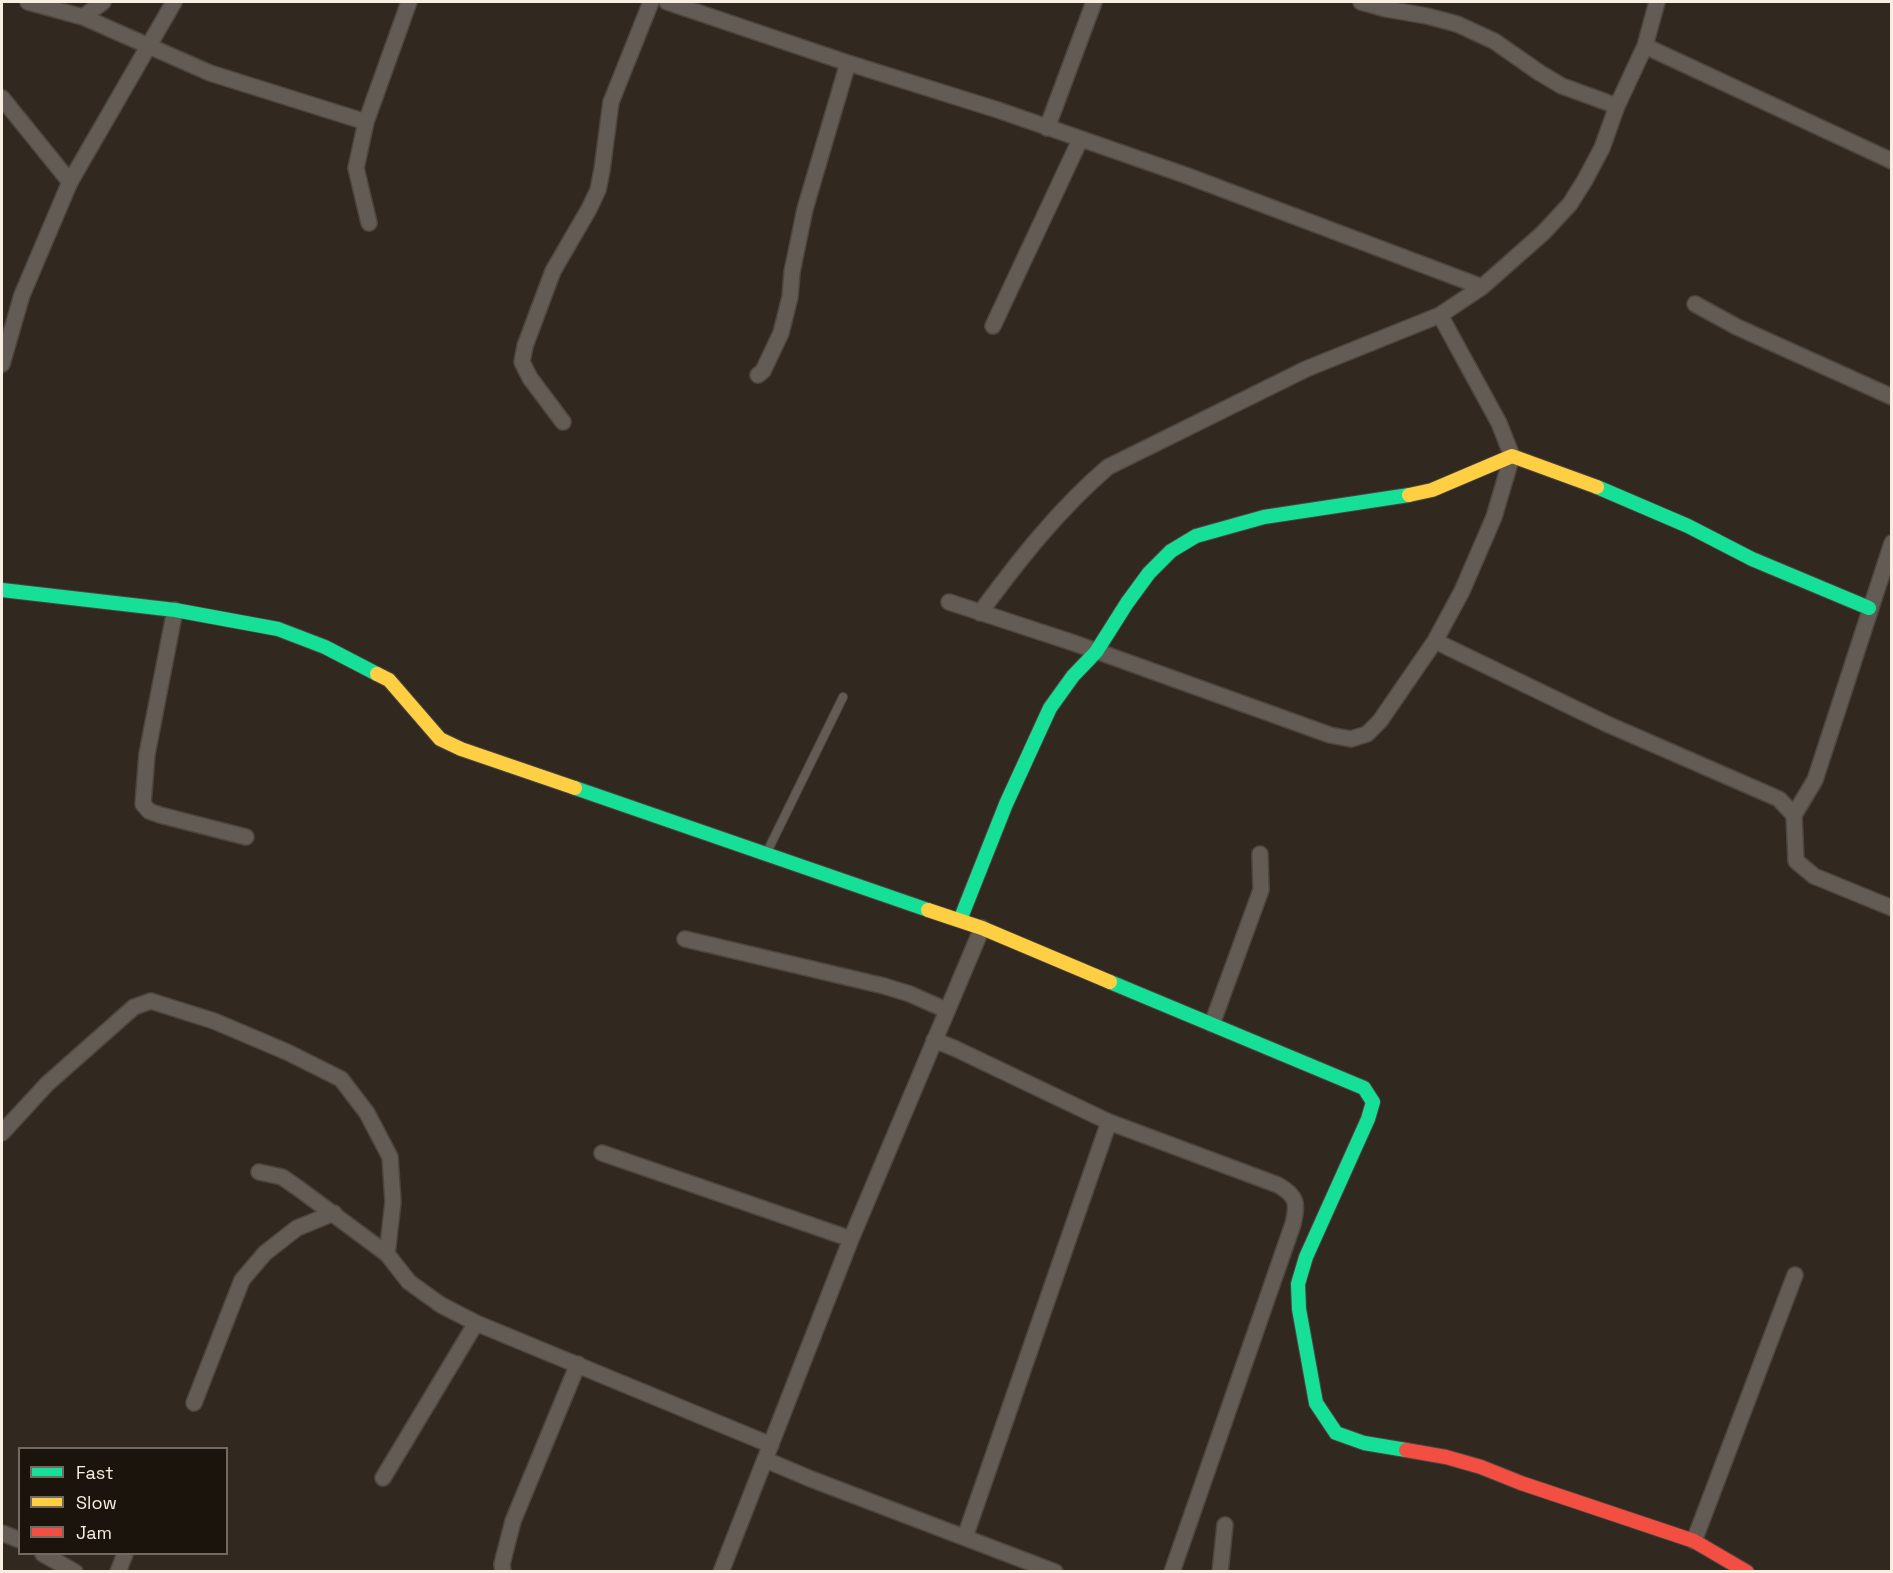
<!DOCTYPE html>
<html>
<head>
<meta charset="utf-8">
<style>
  body { margin:0 }
  #map { position:relative; width:1893px; height:1573px; overflow:hidden; background:#31291f; font-family:"Space Grotesk",sans-serif }
  canvas { display:block }
  .frame { position:absolute; inset:0; border:3px solid #f8eee2; pointer-events:none }
  .legend { position:absolute; left:18px; top:1447px; width:210px; height:108px; box-sizing:border-box; background:#1b140c; border:2px solid #736b62; margin:0; padding:8px 10px; list-style:none; font-size:18px; color:#f8eee2 }
  .legend li { display:flex; align-items:center; gap:12px; height:30px }
  .legend b { width:30px; border:2px solid #736b62 }
</style>
</head>
<body>
<div id="map">
<canvas width="1893" height="1573"></canvas>
<div class="frame"></div>
<ul class="legend">
<li><b style="height:8px;background:#16e098"></b>Fast</li>
<li><b style="height:8px;background:#ffcf43"></b>Slow</li>
<li><b style="height:8px;background:#f24e42"></b>Jam</li>
</ul>
</div>
<script>
const ctx = document.querySelector('canvas').getContext('2d');
ctx.lineJoin = 'round';
function trace(path, color, width, dash) {
  ctx.strokeStyle = color;
  ctx.lineWidth = width;
  ctx.lineCap = dash ? 'butt' : 'round';
  ctx.setLineDash(dash || []);
  ctx.stroke(path);
}
const lane = new Path2D(`
  M 767,852 L 843,697`);
const street = new Path2D(`
  M 28,2 L 83,17 L 210,73 L 366,122
  M 667,2 L 848,63 L 998,110 L 1185,175 L 1482,287
  M 1361,2 L 1386,9 L 1427,16 L 1457,24 L 1494,41 L 1540,73 L 1562,86 L 1617,106
  M 83,17 L 103,2
  M 1645,46 L 1892,161
  M 2,98 L 70,182
  M 1047,128 L 1094,2
  M 369,223 L 356,168 L 366,122 L 409,2
  M 1695,304 L 1737,327 L 1892,397
  M 993,326 L 1080,140
  M 2,364 L 22,295 L 70,182 L 174,2
  M 758,375 L 763,371 L 781,333 L 790,297 L 792,272 L 805,209 L 848,63
  M 563,422 L 530,378 L 522,362 L 525,346 L 553,271 L 589,209 L 598,190 L 602,170 L 611,102 L 651,2
  M 949,602 L 1074,643 L 1330,735 L 1351,739 L 1367,734 L 1380,721 L 1435,641 L 1462,591 L 1494,517 L 1512,456 L 1499,423 L 1440,315
  M 175,610 L 147,754 L 143,804 L 149,811 L 160,815 L 246,837
  M 980,613 C 1018,561 1059,509 1108,467 L 1306,369 L 1440,315 L 1482,287 L 1543,233 L 1570,204 L 1585,180 L 1602,148 L 1617,106 L 1645,46 L 1657,2
  M 1435,641 L 1607,724 L 1779,799 L 1794,815 L 1796,861 L 1814,876 L 1892,908
  M 1794,815 L 1815,780 L 1892,543
  M 685,939 L 884,986 L 910,994 L 946,1010
  M 1212,1024 L 1261,890 L 1260,854
  M 934,1040 L 954,1048 L 1109,1122 L 1278,1185 C 1297,1196 1298,1203 1293,1224 L 1172,1572
  M 2,1133 L 47,1084 L 134,1007 L 151,1001 L 157,1003 L 214,1021 L 287,1052 L 341,1079 L 367,1113 L 390,1157 L 393,1202 L 387,1254
  M 602,1153 L 851,1239
  M 259,1172 L 282,1177 L 298,1188 L 387,1254 L 409,1282 L 441,1305 L 476,1323 L 771,1445
  M 194,1403 L 242,1280 L 265,1253 L 297,1228 L 334,1213
  M 766,1460 L 811,1479 L 1055,1572
  M 383,1478 L 476,1323
  M 2,1533 L 20,1540
  M 965,1537 L 1109,1122
  M 1694,1541 L 1795,1275
  M 43,1554 L 75,1572
  M 118,1572 L 125,1554
  M 503,1572 L 502,1564 L 513,1521 L 578,1364
  M 721,1572 L 851,1239 L 982,928
  M 1220,1572 L 1225,1525`);
const fast = new Path2D(`
  M 1597,487 L 1688,526 L 1752,559 L 1869,608
  M 2,590 L 175,610 L 278,629 L 325,647 L 377,674
  M 575,788 L 928,910
  M 960,920 L 1006,804 L 1050,708 L 1073,676 L 1096,652 L 1127,603 L 1149,573 L 1171,551 L 1196,536 L 1264,517 L 1409,495
  M 1110,982 L 1364,1088 L 1373,1102 L 1368,1119 L 1306,1257 L 1298,1284 L 1299,1309 L 1316,1403 L 1336,1433 L 1364,1443 L 1406,1450`);
const slow = new Path2D(`
  M 1409,495 L 1432,490 L 1512,456 L 1597,487
  M 377,674 L 389,680 L 440,739 L 461,749 L 575,788
  M 928,910 L 982,928 L 1110,982`);
const jam = new Path2D(`
  M 1406,1450 L 1446,1457 L 1481,1467 L 1521,1483 L 1694,1541 L 1747,1572`);
trace(lane, '#4d463e', 10);
trace(street, '#4d463e', 18);
trace(fast, '#4d463e', 16);
trace(slow, '#4d463e', 16);
trace(jam, '#4d463e', 16);
trace(lane, '#625c54', 8);
trace(street, '#625c54', 15);
trace(fast, '#16e098', 14);
trace(slow, '#ffcf43', 14);
trace(jam, '#f24e42', 14);
</script>
</body>
</html>
